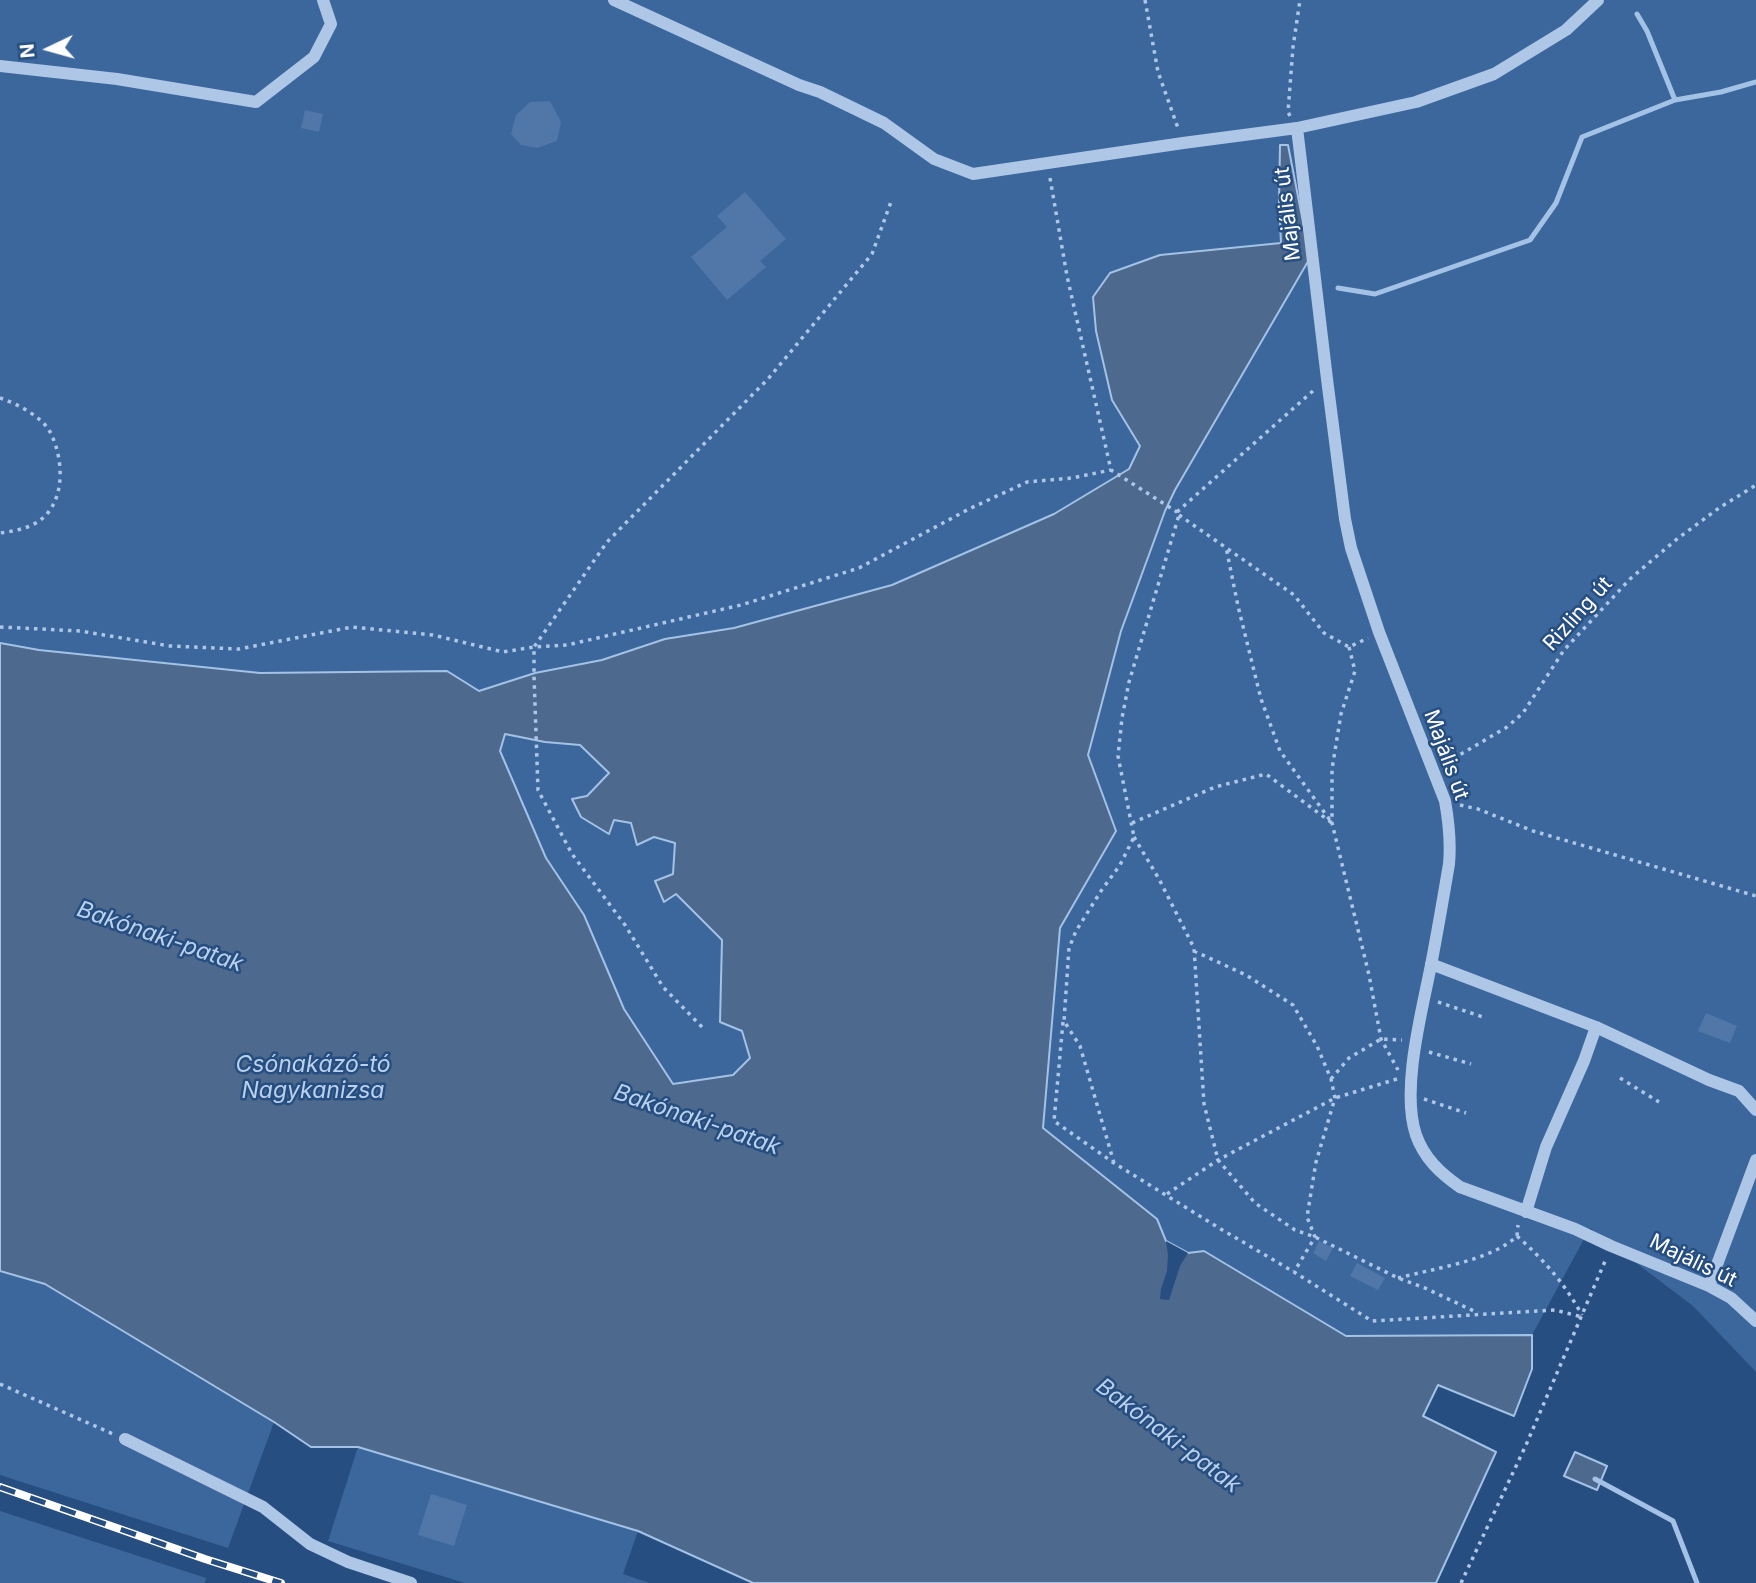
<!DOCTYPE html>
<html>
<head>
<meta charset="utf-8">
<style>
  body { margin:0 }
  #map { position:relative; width:1756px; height:1583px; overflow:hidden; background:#274e80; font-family:Inter,sans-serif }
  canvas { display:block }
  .north { position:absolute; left:14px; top:14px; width:70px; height:70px; -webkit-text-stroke:5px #274e80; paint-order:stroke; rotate:265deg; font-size:19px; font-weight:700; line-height:28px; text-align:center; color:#fff }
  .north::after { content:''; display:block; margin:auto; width:24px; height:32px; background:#fff; clip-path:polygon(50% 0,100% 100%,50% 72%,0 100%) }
</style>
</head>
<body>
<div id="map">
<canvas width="1756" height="1583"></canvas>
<div class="north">N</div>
</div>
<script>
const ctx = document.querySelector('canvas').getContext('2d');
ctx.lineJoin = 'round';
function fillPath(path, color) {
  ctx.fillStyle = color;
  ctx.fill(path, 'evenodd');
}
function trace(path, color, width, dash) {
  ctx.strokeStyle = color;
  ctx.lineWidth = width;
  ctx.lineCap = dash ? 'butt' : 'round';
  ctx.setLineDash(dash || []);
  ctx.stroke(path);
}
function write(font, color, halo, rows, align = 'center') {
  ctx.font = font + ' Inter,sans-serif';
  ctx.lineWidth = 5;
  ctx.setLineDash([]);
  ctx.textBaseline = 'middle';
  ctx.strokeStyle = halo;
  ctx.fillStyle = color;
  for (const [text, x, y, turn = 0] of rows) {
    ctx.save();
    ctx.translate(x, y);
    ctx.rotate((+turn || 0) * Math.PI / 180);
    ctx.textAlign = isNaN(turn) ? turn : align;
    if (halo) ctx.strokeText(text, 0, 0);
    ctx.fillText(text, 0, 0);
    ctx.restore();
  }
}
const green = new Path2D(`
  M 0,0 L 1756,0 L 1756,1372 L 1693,1306 L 1590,1228 L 1532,1335 L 1346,1336 L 1204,1251 L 1188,1253 L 1166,1241 L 1157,1219 L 1043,1128 L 1060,928 L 1115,831 L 1088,755 L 1121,631 L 1165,511 L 1175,490 L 1310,258 L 1288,145 L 1280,145 L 1279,203 L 1281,243 L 1160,255 L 1094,297 L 1096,331 L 1112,400 L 1140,446 L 1129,469 L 1054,514 L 892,585 L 734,628 L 665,639 L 602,660 L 535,673 L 479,691 L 447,671 L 260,673 L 39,650 L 0,643 Z
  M 505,734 L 545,742 L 580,745 L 610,773 L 587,796 L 609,834 L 614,819 L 631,823 L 654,837 L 676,843 L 673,874 L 655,882 L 665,902 L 676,894 L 722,940 L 720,1022 L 743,1031 L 750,1058 L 733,1075 L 673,1085 L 624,1009 L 584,915 L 546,858 L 499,751 Z
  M 0,1271 L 45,1284 L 274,1422 L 228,1548 L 0,1475 Z
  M 358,1447 L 638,1531 L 623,1574 L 649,1583 L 465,1583 L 328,1541 Z
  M 0,1511 L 206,1578 L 205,1583 L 0,1583 Z`);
const water = new Path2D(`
  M 1280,145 L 1288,145 L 1310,258 L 1175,490 L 1165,511 L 1121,631 L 1088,755 L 1116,831 L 1060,928 L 1043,1128 L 1157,1219 L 1166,1241 L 1188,1253 L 1204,1251 L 1346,1336 L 1532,1335 L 1532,1369 L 1514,1416 L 1438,1385 L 1423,1416 L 1496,1452 L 1436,1583 L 753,1583 L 638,1531 L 358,1447 L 311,1447 L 274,1422 L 45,1284 L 0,1271 L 0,643 L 39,650 L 260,673 L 447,671 L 479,691 L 535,673 L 602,660 L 665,639 L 734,628 L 892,585 L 1054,514 L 1129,469 L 1140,446 L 1112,400 L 1096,331 L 1093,297 L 1110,273 L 1160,255 L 1281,243 L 1279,203 ZM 505,734 L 545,742 L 580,745 L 609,773 L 587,796 L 572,799 L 581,817 L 609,834 L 614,820 L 631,823 L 637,845 L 654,837 L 675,843 L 673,874 L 655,881 L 664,902 L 676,894 L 722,940 L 720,1022 L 742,1031 L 750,1058 L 733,1075 L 673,1084 L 624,1009 L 584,915 L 546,858 L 500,751 Z
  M 1575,1452 L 1607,1466 L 1597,1490 L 1564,1476 Z`);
const pier = new Path2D(`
  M 1166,1241 L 1188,1253 L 1180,1266 L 1169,1300 L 1160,1299 L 1161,1289 L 1167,1271 L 1168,1255 Z`);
const stream = new Path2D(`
  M 1637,14 L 1647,31 L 1675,100
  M 1338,288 L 1375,294 L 1530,240 L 1556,203 L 1582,137 L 1675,100 L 1721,92 L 1756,82
  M 1595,1479 L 1673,1521 L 1697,1583`);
const building = new Path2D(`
  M 550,101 L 561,122 L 557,141 L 537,148 L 521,145 L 511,134 L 516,115 L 530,102 Z
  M 305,110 L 323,114 L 319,132 L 301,128 Z
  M 745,192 L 786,239 L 760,261 L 766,267 L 727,300 L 691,257 L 727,227 L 717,216 Z
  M 1706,1013 L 1737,1026 L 1730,1043 L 1698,1031 Z
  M 1319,1241 L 1333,1248 L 1326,1261 L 1313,1253 Z
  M 1357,1263 L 1385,1278 L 1378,1290 L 1350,1276 Z
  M 431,1494 L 467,1505 L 454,1546 L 418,1535 Z`);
const path = new Path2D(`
  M 1145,0 L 1158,72 L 1179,131
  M 1290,116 L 1288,112 L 1293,47 L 1300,0
  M 1050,178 L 1067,276 L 1111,470 L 1177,512
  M 0,398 C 16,403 40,416 49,430 C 63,455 66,495 45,516 C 33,528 15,531 0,533
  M 1177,512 L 1314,390
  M 1179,515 L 1294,595 L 1324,633 L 1349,647 L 1368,638
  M 0,627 L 80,631 L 170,646 L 239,649 L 352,627 L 433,635 L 503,652 L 534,647 L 567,645 L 741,605 L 859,568 L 969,509 L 1027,482 L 1072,478 L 1111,470
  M 1349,647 L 1355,671 L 1341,714 L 1332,769 L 1332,823 L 1369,975 L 1381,1039 L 1398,1070
  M 1446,763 L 1507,727 L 1523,713 L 1564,650 L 1630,579 L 1677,539 L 1719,508 L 1756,485
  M 1460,805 L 1478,809 L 1533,831 L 1756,896
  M 1132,823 L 1215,787 L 1266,774 L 1332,823 L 1280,751 L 1261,699 L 1238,606 L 1226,547
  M 1134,837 L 1159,879 L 1194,948 L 1204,1104 L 1218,1160 L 1255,1203 L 1295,1230 L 1315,1237 L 1398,1278 L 1425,1288 L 1478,1313
  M 1194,951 L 1246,975 L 1293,1005 L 1317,1046 L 1331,1079 L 1335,1098 L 1316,1162 L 1307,1217 L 1315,1237 L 1294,1272
  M 1438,1002 L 1486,1018
  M 1063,1022 L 1054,1121 L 1114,1163 L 1219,1228 L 1294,1272 L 1372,1321 L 1555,1310 L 1582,1317
  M 702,1027 L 663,987 L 625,925 L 572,854 L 538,790 L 534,676 L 534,647 L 607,542 L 768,379 L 872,254 L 892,199
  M 1429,1052 L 1471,1064
  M 1620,1078 L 1659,1102
  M 1331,1079 L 1349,1058 L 1381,1039 L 1402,1040
  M 1424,1099 L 1466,1113
  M 1114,1163 L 1080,1046 L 1064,1021 L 1069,948 L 1076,931 L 1101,891 L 1120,865 L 1134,837 L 1118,756 L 1122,718 L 1129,682 L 1179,515 L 1177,512
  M 1167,1194 L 1218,1160 L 1335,1098 L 1397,1079
  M 1517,1236 C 1544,1260 1565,1284 1582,1315
  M 1398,1278 C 1432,1269 1493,1260 1517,1236 L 1518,1225
  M 0,1384 L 113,1434
  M 1461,1583 L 1526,1445 L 1606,1259`);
const minor = new Path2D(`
  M 614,0 L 799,85 L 820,92 L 884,123 L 934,159 L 973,174 L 1183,143 L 1297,128 L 1416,102 L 1494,74 L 1566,30 L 1598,0
  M 0,66 L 117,79 L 256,102 L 314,57 L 331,24 L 323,0
  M 1297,128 L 1327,379 L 1345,519 L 1351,548 L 1379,632 L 1445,801 C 1449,823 1451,842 1449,864 C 1443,899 1437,935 1430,970 C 1421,1015 1401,1091 1416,1135 C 1424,1158 1440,1173 1460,1187 L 1575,1229 L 1611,1246 L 1709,1286 L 1731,1298 L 1756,1321
  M 1431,964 L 1596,1027 L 1709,1080 L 1739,1091 L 1756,1110
  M 1526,1212 L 1546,1147 L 1584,1061 L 1596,1027
  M 1709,1286 L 1756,1160
  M 125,1439 L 263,1507 L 310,1544 L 348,1562 L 411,1583`);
const rail = new Path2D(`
  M 0,1487 L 205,1559 L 281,1583`);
const streetNames = [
  ["Majális út",1288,214,-97],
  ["Rizling út",1578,614,-48],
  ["Majális út",1446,755,70],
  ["Majális út",1693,1261,26]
];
const waterNames = [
  ["Bakónaki-patak",160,937,19],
  ["Csónakázó-tó",313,1065],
  ["Nagykanizsa",313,1091],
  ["Bakónaki-patak",697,1120,19],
  ["Bakónaki-patak",1168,1436,37]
];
fillPath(green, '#3c679d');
fillPath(water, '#4d698d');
trace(water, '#a3c2e6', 2);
fillPath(pier, '#274e80');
trace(stream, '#a3c2e6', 5);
fillPath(building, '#5077a8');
trace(path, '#afc7e6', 3.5, [3.5, 5]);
trace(minor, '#afc7e6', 12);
trace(rail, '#fff', 8);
trace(rail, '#274e80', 5, [16]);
write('21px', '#fff', '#274e80', streetNames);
write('italic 23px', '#bad1ed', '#274e80', waterNames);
</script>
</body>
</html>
